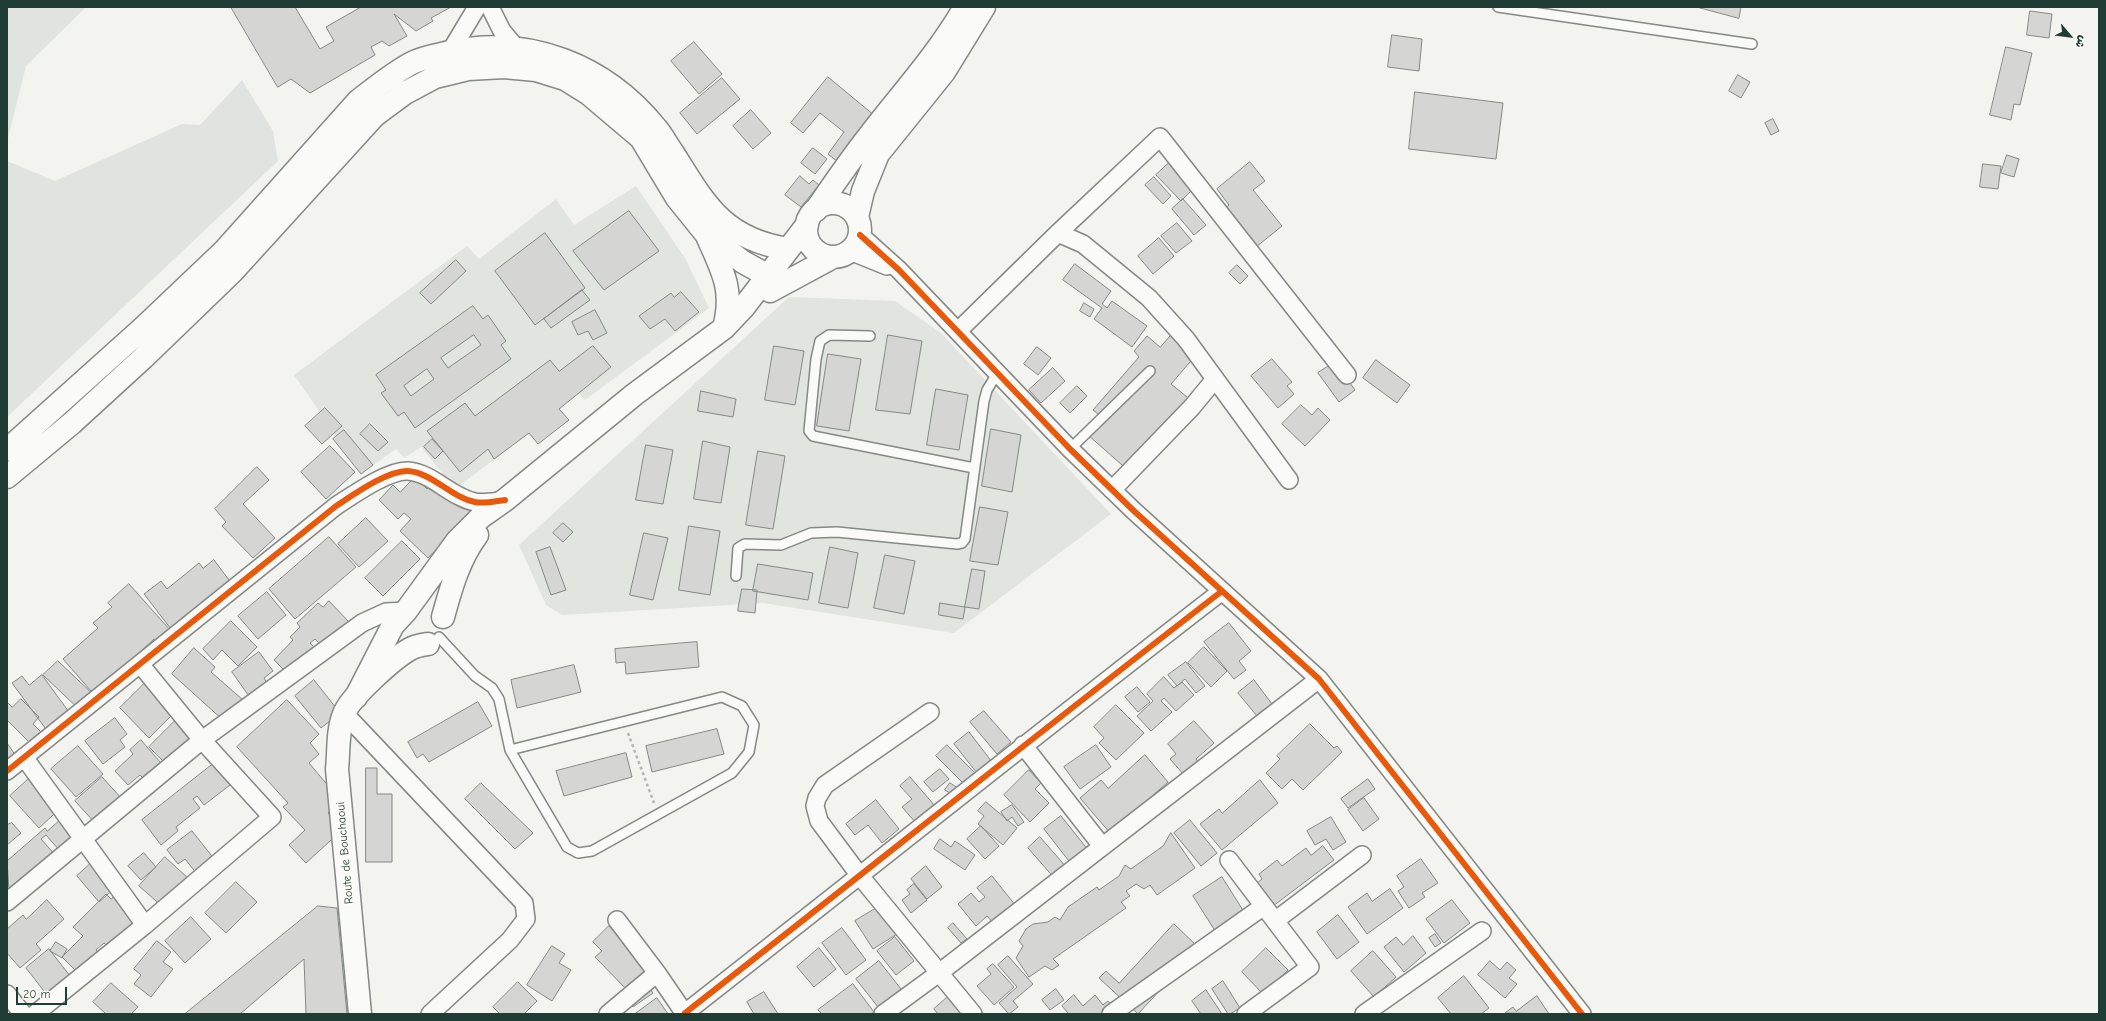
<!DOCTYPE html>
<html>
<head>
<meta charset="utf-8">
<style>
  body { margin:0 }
  #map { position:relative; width:2106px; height:1021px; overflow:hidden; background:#f3f3f0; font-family:"Comic Neue","Playpen Sans Arabic",sans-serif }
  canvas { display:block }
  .frame { position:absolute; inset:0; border:8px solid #1f3d34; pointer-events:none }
  .north { position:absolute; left:2050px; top:16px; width:40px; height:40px; -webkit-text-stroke:3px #fdfcf7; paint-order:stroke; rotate:118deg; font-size:11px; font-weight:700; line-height:16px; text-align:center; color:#1f3d34 }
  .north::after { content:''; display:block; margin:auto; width:14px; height:18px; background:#1f3d34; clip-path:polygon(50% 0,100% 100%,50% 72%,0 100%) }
  .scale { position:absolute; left:16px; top:987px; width:51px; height:18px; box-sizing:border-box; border:2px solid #1f3d34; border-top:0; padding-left:5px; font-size:12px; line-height:14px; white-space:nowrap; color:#1f3d34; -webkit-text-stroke:3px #fdfcf7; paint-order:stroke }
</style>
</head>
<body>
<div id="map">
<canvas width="2106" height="1021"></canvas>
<div class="frame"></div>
<div class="north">ش</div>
<div class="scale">20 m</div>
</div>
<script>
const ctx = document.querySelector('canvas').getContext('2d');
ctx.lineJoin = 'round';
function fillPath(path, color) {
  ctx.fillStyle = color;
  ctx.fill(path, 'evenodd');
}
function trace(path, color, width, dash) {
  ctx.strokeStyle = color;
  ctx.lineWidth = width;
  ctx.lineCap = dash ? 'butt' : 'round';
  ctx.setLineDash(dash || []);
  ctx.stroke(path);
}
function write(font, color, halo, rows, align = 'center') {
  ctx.font = font + ' "Comic Neue",sans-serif';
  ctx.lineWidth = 4;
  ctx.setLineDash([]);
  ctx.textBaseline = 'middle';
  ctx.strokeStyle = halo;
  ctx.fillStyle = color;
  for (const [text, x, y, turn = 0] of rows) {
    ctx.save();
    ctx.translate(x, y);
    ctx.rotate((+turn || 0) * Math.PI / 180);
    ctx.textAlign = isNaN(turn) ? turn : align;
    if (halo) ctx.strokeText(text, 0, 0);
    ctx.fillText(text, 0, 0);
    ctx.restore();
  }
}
const built = new Path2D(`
  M 636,186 L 685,258 L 709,308 L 585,400 L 579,393 L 559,409 L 569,420 L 538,444 L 529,433 L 455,489 L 421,447 L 404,458 L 396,449 L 362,473 L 294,375 L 467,246 L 479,259 L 556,199 L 574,225 Z
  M 789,297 L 895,301 L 941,333 L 1111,514 L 954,633 L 763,603 L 562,615 L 546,605 L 519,545 Z`);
const green = new Path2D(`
  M 7,7 L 86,7 L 26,66 L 7,142 Z
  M 242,80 L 273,131 L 278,161 L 7,417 L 7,161 L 55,181 L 182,124 L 200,125 Z`);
const building = new Path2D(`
  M 231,7 L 295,7 L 320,49 L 334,41 L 326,27 L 361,7 L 451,7 L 431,18 L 433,21 L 416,31 L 394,14 L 407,36 L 389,46 L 382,41 L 371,47 L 375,55 L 310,93 L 291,79 L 278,87 Z
  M 1697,7 L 1741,7 L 1739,18 Z
  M 2030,11 L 2052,14 L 2049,38 L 2027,35 Z
  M 1392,35 L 1422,39 L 1419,71 L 1388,67 Z
  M 694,42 L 722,74 L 699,94 L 671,61 Z
  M 2006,47 L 2032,53 L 2020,105 L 2014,104 L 2011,120 L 1990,115 Z
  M 1738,75 L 1750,82 L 1741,98 L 1729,91 Z
  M 828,77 L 875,116 L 838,162 L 828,154 L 844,132 L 820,113 L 803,133 L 791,123 Z
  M 722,78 L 740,99 L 697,134 L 680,113 Z
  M 1415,92 L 1503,103 L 1496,159 L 1409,149 Z
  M 751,110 L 771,133 L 753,149 L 733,126 Z
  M 1773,119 L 1779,131 L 1771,135 L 1765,123 Z
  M 813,148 L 827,159 L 815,174 L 801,163 Z
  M 2007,155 L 2019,159 L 2014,177 L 2001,173 Z
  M 1170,162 L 1195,187 L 1181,201 L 1156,175 Z
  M 1250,162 L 1265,181 L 1253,190 L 1282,226 L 1256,247 L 1224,209 L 1229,205 L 1217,189 Z
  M 1983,164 L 2001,166 L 1998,189 L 1980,187 Z
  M 800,176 L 809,184 L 813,180 L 819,185 L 801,207 L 785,195 Z
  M 1154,177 L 1171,196 L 1163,204 L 1145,185 Z
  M 1183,199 L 1206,225 L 1194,235 L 1172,209 Z
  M 629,211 L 659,251 L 604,290 L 573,251 Z
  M 1177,223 L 1192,241 L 1176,253 L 1161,236 Z
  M 545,233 L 585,288 L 535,325 L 495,271 Z
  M 1159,238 L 1174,256 L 1153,274 L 1138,256 Z
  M 456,260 L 466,271 L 431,304 L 420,293 Z
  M 1075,264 L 1111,291 L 1102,304 L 1107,308 L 1112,301 L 1147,326 L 1132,347 L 1094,319 L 1102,308 L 1063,280 Z
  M 1237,265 L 1248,276 L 1240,284 L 1229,273 Z
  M 582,290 L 590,300 L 551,328 L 544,319 Z
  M 681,292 L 699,312 L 675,331 L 665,319 L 650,329 L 639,316 L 671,293 L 674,297 Z
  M 1084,303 L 1094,309 L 1090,317 L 1080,311 Z
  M 473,306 L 483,319 L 488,315 L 506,341 L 501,345 L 511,359 L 415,428 L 404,412 L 398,416 L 381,393 L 386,390 L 376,375 ZM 474,335 L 481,345 L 448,368 L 441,358 ZM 427,369 L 434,379 L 411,396 L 404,386 Z
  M 595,310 L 607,333 L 593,340 L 588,331 L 578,335 L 572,322 Z
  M 1173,333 L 1197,354 L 1171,384 L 1192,401 L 1130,472 L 1088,435 L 1103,418 L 1093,410 L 1139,357 L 1134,351 L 1147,336 L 1160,347 Z
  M 888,335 L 922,341 L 910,414 L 876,410 Z
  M 593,346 L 611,367 L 559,409 L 569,420 L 538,444 L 529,433 L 494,459 L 488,449 L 460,472 L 427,431 L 465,403 L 475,416 L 550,360 L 559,371 Z
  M 774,346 L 804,351 L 795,405 L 765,400 Z
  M 1037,347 L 1051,358 L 1038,375 L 1024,364 Z
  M 828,354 L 861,359 L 849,431 L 817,426 Z
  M 1272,359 L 1292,382 L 1287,386 L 1294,394 L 1278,408 L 1251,376 Z
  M 1376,360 L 1410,385 L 1397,403 L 1363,378 Z
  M 1335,362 L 1355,390 L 1339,402 L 1318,373 Z
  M 1053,368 L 1065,381 L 1041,403 L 1029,390 Z
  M 1077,386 L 1087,396 L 1070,413 L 1060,403 Z
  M 936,389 L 968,395 L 959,450 L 927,445 Z
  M 701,391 L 736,399 L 733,417 L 698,411 Z
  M 1301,405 L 1312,415 L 1318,408 L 1330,420 L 1305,446 L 1282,424 Z
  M 325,408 L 342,426 L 322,444 L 305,426 Z
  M 370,424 L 388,442 L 378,451 L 360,434 Z
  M 991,429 L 1021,435 L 1012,492 L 982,486 Z
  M 344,430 L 373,465 L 361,474 L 333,439 Z
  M 432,439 L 443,451 L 435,459 L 424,447 Z
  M 703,441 L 730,447 L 721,503 L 694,499 Z
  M 646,445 L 673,450 L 663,504 L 636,500 Z
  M 330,446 L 355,472 L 326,499 L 301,472 Z
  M 758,451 L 785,456 L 773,529 L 746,525 Z
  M 257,467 L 269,480 L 243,504 L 275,538 L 253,558 L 222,526 L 226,522 L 215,509 Z
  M 415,477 L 427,489 L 437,479 L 472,512 L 428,558 L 400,531 L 411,519 L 404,513 L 398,519 L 379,500 L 393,485 L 400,492 Z
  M 980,507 L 1008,512 L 998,565 L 970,561 Z
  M 366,518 L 388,541 L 359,567 L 338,544 Z
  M 563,523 L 573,532 L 563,542 L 553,533 Z
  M 689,526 L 720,531 L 710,595 L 679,590 Z
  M 644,533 L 668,538 L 653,600 L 630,595 Z
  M 329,537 L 356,567 L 295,619 L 269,589 Z
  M 402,541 L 420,559 L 383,596 L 365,578 Z
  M 550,547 L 566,590 L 551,595 L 536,552 Z
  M 830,547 L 858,553 L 848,608 L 819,603 Z
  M 885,555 L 915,561 L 904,614 L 874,608 Z
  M 214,560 L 235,588 L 171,629 L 144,594 L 161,581 L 167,589 L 199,563 L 203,568 Z
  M 758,564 L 813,573 L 808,600 L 753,591 Z
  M 972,569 L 985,571 L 979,609 L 965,607 Z
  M 129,584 L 170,630 L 156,642 L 154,639 L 139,653 L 144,658 L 98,699 L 63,659 L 98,628 L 93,623 L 112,607 L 108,603 Z
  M 742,589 L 757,590 L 755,613 L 738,611 Z
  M 267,592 L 286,615 L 258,639 L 238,616 Z
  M 329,601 L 349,622 L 323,647 L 315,639 L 310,643 L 316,649 L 288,674 L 274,660 L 293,640 L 290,637 L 300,627 L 297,623 L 318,603 L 323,607 Z
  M 940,603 L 965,607 L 963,619 L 939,615 Z
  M 231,621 L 257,647 L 238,666 L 222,650 L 213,660 L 203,649 Z
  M 1229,623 L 1251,651 L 1239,661 L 1246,670 L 1234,679 L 1204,642 Z
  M 697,642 L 699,667 L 626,674 L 625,662 L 616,663 L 615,649 Z
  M 1204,647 L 1227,671 L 1211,687 L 1188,663 Z
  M 194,648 L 215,667 L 211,672 L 243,700 L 224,721 L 172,674 Z
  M 259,652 L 273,671 L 264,678 L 269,686 L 251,699 L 232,672 Z
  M 58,661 L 96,697 L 82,712 L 43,675 Z
  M 1186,662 L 1205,686 L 1196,693 L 1185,679 L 1177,686 L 1168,675 Z
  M 574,665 L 581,692 L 517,708 L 511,680 Z
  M 42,675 L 74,719 L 51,736 L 12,683 L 22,676 L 29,685 Z
  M 1164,677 L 1174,688 L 1182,682 L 1194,695 L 1176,711 L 1164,698 L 1161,701 L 1172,712 L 1151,731 L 1137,716 L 1153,701 L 1147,694 Z
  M 314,680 L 340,713 L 321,728 L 295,696 Z
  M 1254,680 L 1272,704 L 1257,716 L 1238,693 Z
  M 146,682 L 175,712 L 149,738 L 120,708 Z
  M 1137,687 L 1150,702 L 1138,712 L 1125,697 Z
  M 21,699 L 39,717 L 33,724 L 43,734 L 32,745 L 7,720 L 7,702 L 12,707 Z
  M 287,700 L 319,734 L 310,743 L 319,754 L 309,763 L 341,801 L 328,813 L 343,829 L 306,863 L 289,845 L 305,830 L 283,807 L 288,803 L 237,747 Z
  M 478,702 L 492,726 L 429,762 L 423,754 L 417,758 L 408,742 Z
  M 1116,705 L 1144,733 L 1116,760 L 1099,743 L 1104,738 L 1094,727 Z
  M 984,711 L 1011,742 L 997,754 L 970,722 Z
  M 115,718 L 127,734 L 120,740 L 125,747 L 103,764 L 85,741 Z
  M 177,719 L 194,735 L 166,764 L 149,747 Z
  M 1194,721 L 1214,743 L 1196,759 L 1198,762 L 1184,775 L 1170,759 L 1176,754 L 1168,744 Z
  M 1310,724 L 1334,748 L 1337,746 L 1342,752 L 1303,790 L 1292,779 L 1282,789 L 1266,773 L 1280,759 L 1277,756 Z
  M 717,729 L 724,754 L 652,772 L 646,746 Z
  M 969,732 L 992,762 L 977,773 L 954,744 Z
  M 141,740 L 161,763 L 144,779 L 140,775 L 128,785 L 115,771 L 133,754 L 130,750 Z
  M 7,743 L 16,756 L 7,763 Z
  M 947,745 L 975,773 L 964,784 L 936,756 Z
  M 1096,745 L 1111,767 L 1080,789 L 1064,767 Z
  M 78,746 L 103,774 L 76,797 L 51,769 Z
  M 626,753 L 632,777 L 564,796 L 556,771 Z
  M 1145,755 L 1168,782 L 1110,833 L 1080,798 L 1101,780 L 1108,788 Z
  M 213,764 L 230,785 L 204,805 L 197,796 L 193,799 L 200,808 L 176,827 L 178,831 L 161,845 L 142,820 Z
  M 366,768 L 377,768 L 377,794 L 392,794 L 392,862 L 366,862 Z
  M 940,769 L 949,779 L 933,792 L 924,782 Z
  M 1029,770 L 1041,783 L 1035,789 L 1049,803 L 1030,822 L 1004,795 Z
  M 35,773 L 64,805 L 39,828 L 10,796 Z
  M 102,777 L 123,800 L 96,824 L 75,801 Z
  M 910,777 L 935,806 L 916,823 L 902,807 L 912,799 L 900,786 Z
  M 1368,779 L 1375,789 L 1348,808 L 1341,799 Z
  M 1260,780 L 1278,803 L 1222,850 L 1200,824 L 1219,809 L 1222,813 Z
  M 481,783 L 533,833 L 515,849 L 465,799 Z
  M 950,783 L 958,788 L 953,795 L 945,790 Z
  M 1364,798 L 1379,819 L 1363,831 L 1348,810 Z
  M 876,800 L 899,829 L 882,843 L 868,825 L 855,835 L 846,824 Z
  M 986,802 L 1017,828 L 1003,845 L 978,824 L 984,816 L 978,811 Z
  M 1012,805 L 1024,822 L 1018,826 L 1012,817 L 1007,821 L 1001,812 Z
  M 67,814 L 82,833 L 60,851 L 46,835 L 41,839 L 57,857 L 22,887 L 18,882 L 9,890 L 7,861 L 45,828 L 47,831 Z
  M 1061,816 L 1089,851 L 1072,865 L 1044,829 Z
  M 1331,817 L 1346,842 L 1333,850 L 1326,839 L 1315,845 L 1307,831 Z
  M 1190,820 L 1217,853 L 1201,866 L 1174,833 Z
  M 12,823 L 21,833 L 7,845 L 7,825 Z
  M 981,826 L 999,846 L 985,859 L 967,839 Z
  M 192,831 L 219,865 L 201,879 L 185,859 L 178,864 L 167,850 Z
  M 1171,833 L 1195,868 L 1157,895 L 1150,885 L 1144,889 L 1136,884 L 1126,891 L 1130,896 L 1121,902 L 1126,908 L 1053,959 L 1059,965 L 1052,970 L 1045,966 L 1029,977 L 1016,958 L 1023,946 L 1019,941 L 1026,929 L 1033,924 L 1048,922 L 1055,917 L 1060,920 L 1068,907 L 1097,887 L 1099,890 L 1119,876 L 1125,865 L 1131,869 L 1163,846 Z
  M 1040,837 L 1068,869 L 1056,880 L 1028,848 Z
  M 940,839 L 951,847 L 955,841 L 975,855 L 965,870 L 934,849 Z
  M 1323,846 L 1334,860 L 1273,906 L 1256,884 L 1262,879 L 1259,874 L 1277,860 L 1282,866 L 1306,848 L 1311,855 Z
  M 144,853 L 156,867 L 141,880 L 128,866 Z
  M 99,856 L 122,882 L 99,902 L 77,876 Z
  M 165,857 L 190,880 L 164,908 L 139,886 Z
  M 1421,859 L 1438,883 L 1422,893 L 1425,897 L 1409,908 L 1398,891 L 1404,887 L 1397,876 Z
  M 926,866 L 942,887 L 927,899 L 911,879 Z
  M 992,876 L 1016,906 L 994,924 L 987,916 L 976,926 L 958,904 L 971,893 L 979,902 L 985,897 L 977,888 Z
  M 1222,877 L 1246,915 L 1217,934 L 1193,896 Z
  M 236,882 L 257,902 L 226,933 L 205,913 Z
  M 914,884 L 927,900 L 911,913 L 902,900 L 910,894 L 907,890 Z
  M 1390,889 L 1403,908 L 1367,934 L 1348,907 L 1367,893 L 1372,901 Z
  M 120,890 L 145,915 L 115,954 L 104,943 L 96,950 L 101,956 L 81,976 L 62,957 L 83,936 L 73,927 L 106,894 L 111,899 Z
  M 47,900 L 64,919 L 36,944 L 41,950 L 20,968 L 7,953 L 7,929 L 23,915 L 26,919 Z
  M 1452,900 L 1470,923 L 1444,943 L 1426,919 Z
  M 318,906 L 337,908 L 347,1014 L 306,1014 L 304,959 L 240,1014 L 185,1014 Z
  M 880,906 L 897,934 L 873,949 L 855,921 Z
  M 1338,915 L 1359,942 L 1337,959 L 1317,932 Z
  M 191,917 L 211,939 L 185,963 L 165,941 Z
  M 953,923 L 967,939 L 961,943 L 948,928 Z
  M 1174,924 L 1199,948 L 1138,1014 L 1099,978 L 1106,971 L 1119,983 Z
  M 609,926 L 651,970 L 629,992 L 595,957 L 602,951 L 593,942 Z
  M 842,928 L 866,960 L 846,975 L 822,943 Z
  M 1435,934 L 1441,943 L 1435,947 L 1429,938 Z
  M 1413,936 L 1426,953 L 1404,972 L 1384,947 L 1396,937 L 1403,945 Z
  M 895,937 L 914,961 L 896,975 L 877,951 Z
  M 157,941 L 171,952 L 163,962 L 173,969 L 151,997 L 134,984 L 141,975 L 134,969 Z
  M 56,942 L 67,949 L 62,958 L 50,951 Z
  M 552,946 L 565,954 L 559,963 L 571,970 L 552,1001 L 527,985 Z
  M 819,948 L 836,969 L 814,987 L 797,967 Z
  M 1266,948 L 1288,970 L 1263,994 L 1242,972 Z
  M 49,949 L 74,981 L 51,1000 L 26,968 Z
  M 1373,951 L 1396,977 L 1374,997 L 1351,971 Z
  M 1008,956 L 1033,984 L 1013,1001 L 1018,1007 L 1009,1014 L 999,1003 L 1017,987 L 998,965 Z
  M 879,961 L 901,989 L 878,1007 L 856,979 Z
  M 1490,961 L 1500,970 L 1507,962 L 1516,970 L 1509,978 L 1517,984 L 1505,998 L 1478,975 Z
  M 993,964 L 1014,987 L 994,1005 L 977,986 L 991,974 L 987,969 Z
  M 1464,976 L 1489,1008 L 1481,1014 L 1451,1014 L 1438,998 Z
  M 1223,981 L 1240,1008 L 1230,1014 L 1228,1014 L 1212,989 Z
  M 518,982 L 537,1001 L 524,1014 L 500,1014 L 493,1007 Z
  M 111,983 L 138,1007 L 131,1014 L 106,1014 L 93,1002 Z
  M 853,984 L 874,1012 L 871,1014 L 822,1014 L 818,1010 Z
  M 648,986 L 653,993 L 633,1007 L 628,1001 Z
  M 1056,989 L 1064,1000 L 1050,1010 L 1042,1000 Z
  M 1206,990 L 1222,1014 L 1201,1014 L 1192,1001 Z
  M 764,992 L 778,1014 L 754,1014 L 747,1002 Z
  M 950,995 L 966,1014 L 938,1014 L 934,1009 Z
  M 1074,995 L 1083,1006 L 1095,995 L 1103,1005 L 1108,1001 L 1118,1012 L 1115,1014 L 1069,1014 L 1062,1006 Z
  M 1537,996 L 1549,1014 L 1505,1013 L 1513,1007 L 1516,1011 Z
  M 657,998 L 668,1014 L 635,1014 Z`);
const path = new Path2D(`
  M 628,733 L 654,803`);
const lane = new Path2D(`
  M 1498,7 L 1752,44
  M 870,336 L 829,335 L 820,341 L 816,359 L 809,431 L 813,436 L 974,468
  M 1070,449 L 1150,371
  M 736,576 L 738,548 L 745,544 L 781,545 L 811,533 L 837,532 L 957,544 L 962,543 L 965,539 L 984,401 L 987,390 L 998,372
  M 439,637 L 475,676 L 492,688 L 499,699 L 510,750
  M 722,697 L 742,706 L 754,725 L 749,752 L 732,773 L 592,851 L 578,853 L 567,847 L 510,750 Z`);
const street = new Path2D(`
  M 490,7 L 502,31 L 517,49
  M 450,52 L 477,7
  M 1058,233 L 1083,244 L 1149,298 L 1186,339 L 1289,480
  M 860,235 L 899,270 L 1070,449 L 1134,511 L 1319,679 L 1582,1014
  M 850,251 L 887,266
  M 958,331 L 1058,233 L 1160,137 L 1347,375
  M 1112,490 L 1192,407 L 1215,379
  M 930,712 L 825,785 L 817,798 L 815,806 L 819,821 L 860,876 L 973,1014
  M 344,713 L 524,903 L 526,919 L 510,940 L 430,1014
  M 1023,745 L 1102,846
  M 24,757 L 145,925
  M 7,771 L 336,506 C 353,495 388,470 408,471 C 433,473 450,497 475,502 C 484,504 496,501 505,500
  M 1229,860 L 1310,967 L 1246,1014
  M 7,902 L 202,740 L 362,623 L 386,612 L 406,611
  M 617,920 L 657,973 L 685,1014
  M 1276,920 L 1362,855
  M 7,994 L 23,1014
  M 685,1013 C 864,873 1042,730 1222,591
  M 35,1014 L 145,925 L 272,817 L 202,740 L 140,664
  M 608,1014 L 657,973
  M 883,1014 L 939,973 L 1319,679
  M 1111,1014 L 1264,906
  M 1364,1014 L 1482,931`);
const secondary = new Path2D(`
  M806 230a27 27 0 1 1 54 0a27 27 0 1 1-54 0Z
  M 816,210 C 833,185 850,160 869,136 C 902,93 938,54 965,7
  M 857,217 L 863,191 L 878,154 L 944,72 L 984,7
  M 708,238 C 723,272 734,290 724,328
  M 770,291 L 833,257
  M 7,450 L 143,328 L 224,251 L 358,101 C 375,88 393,73 412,63 C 423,57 438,55 450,52 C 529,35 605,65 656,128 C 663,136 667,145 673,153 C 705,204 723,239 788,249
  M 7,477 L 72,423 L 143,358 L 232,272 L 374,116 L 405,93 L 435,77 L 468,69 L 504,67 L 536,70 L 565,79 L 589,94 L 641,138 L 677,198 L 706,234 L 743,262 L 783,284
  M 443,617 C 451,588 459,559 477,535
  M 356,697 L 393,625 L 406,611 L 457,541 L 481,517 L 505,500 L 635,394 L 724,328 L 743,308 L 807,225
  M 360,1014 L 337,769 C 339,752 337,731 344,714 C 350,697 394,658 410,649 C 415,646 422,645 428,644`);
const cycleway = new Path2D(`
  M 860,235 L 899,270 L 1070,449 L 1134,511 L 1319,679 L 1582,1014
  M 7,771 L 336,506 C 353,495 388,470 408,471 C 433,473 450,497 475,502 C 484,504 496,501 505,500
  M 685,1013 C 864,873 1042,730 1222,591`);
const streetNames = [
  ["Route de Bouchaoui",345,853,-95]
];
fillPath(built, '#e2e4e0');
fillPath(green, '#e0e3df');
fillPath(building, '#d5d6d3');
trace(building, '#848986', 1);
trace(lane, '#848986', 12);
trace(street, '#848986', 20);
trace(secondary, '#848986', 25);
trace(path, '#b3b7b4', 2.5, [3, 3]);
trace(lane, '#fafaf8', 9);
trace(street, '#fafaf8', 17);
trace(secondary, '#fafaf8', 22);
trace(cycleway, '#e8590c', 6);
write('12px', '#1f3d34', '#fdfcf7', streetNames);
</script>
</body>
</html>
